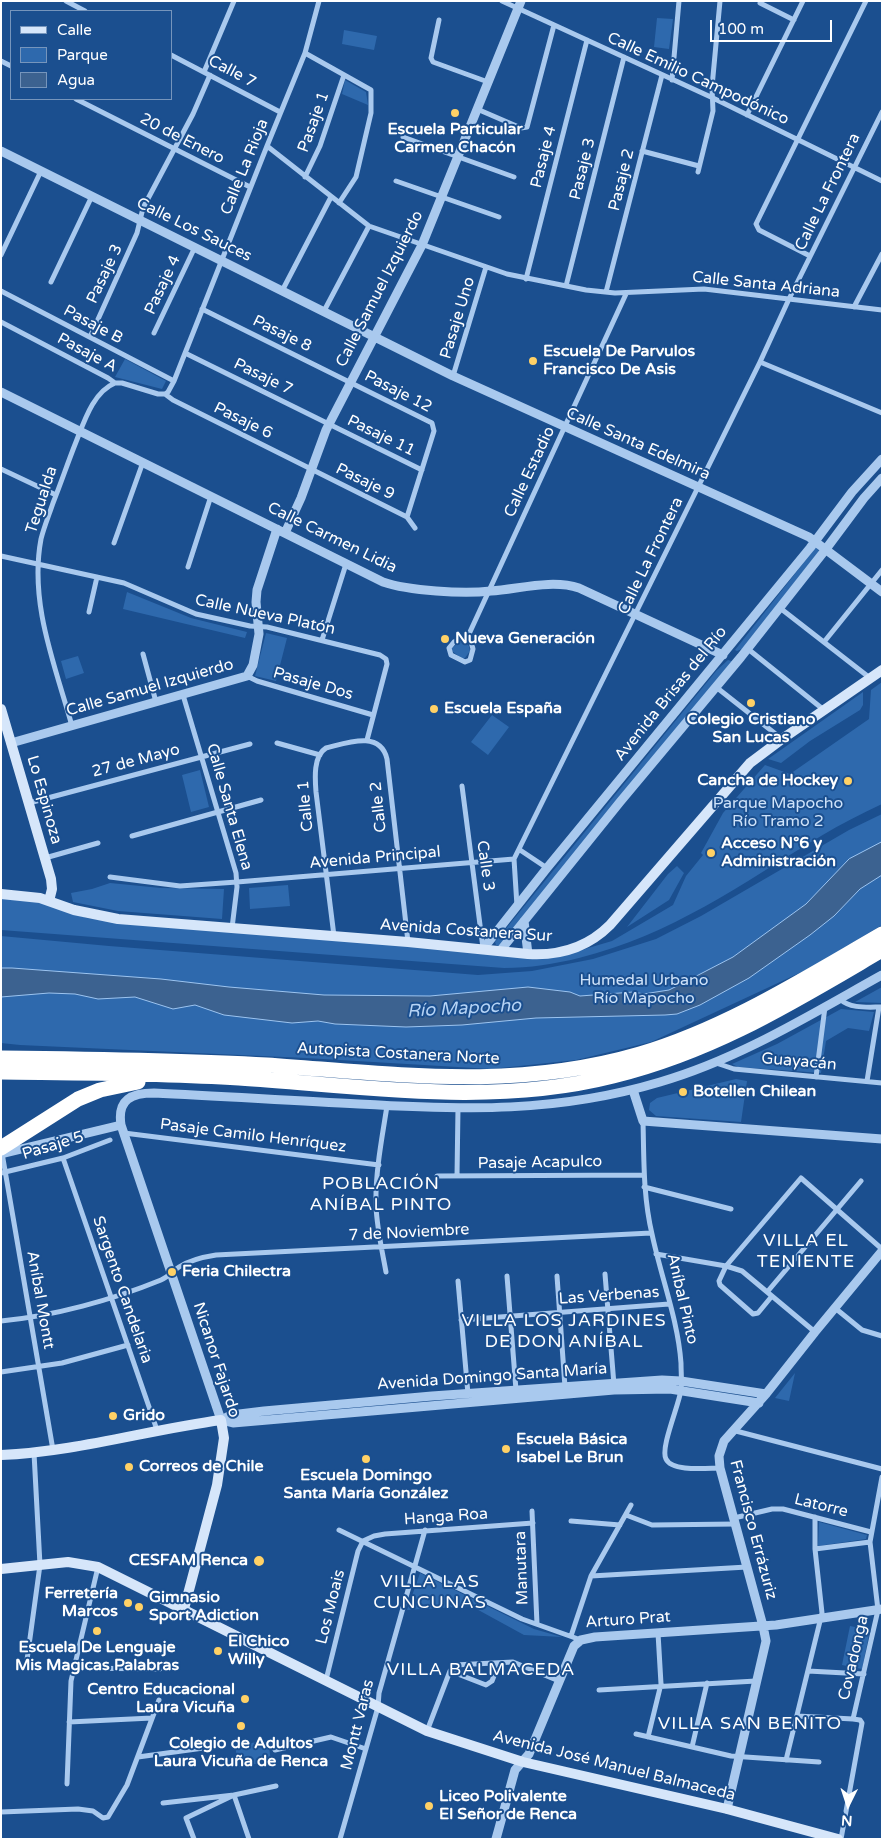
<!DOCTYPE html>
<html>
<head>
<meta charset="utf-8">
<style>
  body { margin:0 }
  #map { position:relative; width:883px; height:1840px; overflow:hidden; background:#1b4f8f; font-family:"Varela Round",sans-serif }
  canvas { display:block }
  .frame { position:absolute; inset:0; border:2px solid #fff; pointer-events:none }
  .legend { position:absolute; left:10px; top:10px; width:162px; height:90px; box-sizing:border-box; background:#1b4f8f; border:1px solid #7695bc; margin:0; padding:6px 9px; list-style:none; font-size:15px; color:#fff }
  .legend li { display:flex; align-items:center; gap:10px; height:25px }
  .legend b { width:25px; border:1px solid #7695bc }
  .north { position:absolute; left:823px; top:1780px; width:50px; height:50px; -webkit-text-stroke:4px #1b4f8f; paint-order:stroke; rotate:184deg; font-size:14px; font-weight:700; line-height:20px; text-align:center; color:#fff }
  .north::after { content:''; display:block; margin:auto; width:18px; height:22px; background:#fff; clip-path:polygon(50% 0,100% 100%,50% 72%,0 100%) }
  .scale { position:absolute; left:710px; top:20px; width:122px; height:22px; box-sizing:border-box; border:2px solid #fff; border-top:0; padding-left:6px; font-size:15px; line-height:18px; white-space:nowrap; color:#fff; -webkit-text-stroke:4px #1b4f8f; paint-order:stroke }
</style>
</head>
<body>
<div id="map">
<canvas width="883" height="1840"></canvas>
<div class="frame"></div>
<ul class="legend">
<li><b style="height:6px;background:#d6e6fa"></b>Calle</li>
<li><b style="height:14px;background:#2e69ad"></b>Parque</li>
<li><b style="height:14px;background:#3c6290"></b>Agua</li>
</ul>
<div class="north">N</div>
<div class="scale">100 m</div>
</div>
<script>
const ctx = document.querySelector('canvas').getContext('2d');
ctx.lineJoin = 'round';
function fillPath(path, color) {
  ctx.fillStyle = color;
  ctx.fill(path, 'evenodd');
}
function trace(path, color, width, dash) {
  ctx.strokeStyle = color;
  ctx.lineWidth = width;
  ctx.lineCap = dash ? 'butt' : 'round';
  ctx.setLineDash(dash || []);
  ctx.stroke(path);
}
function write(font, color, halo, rows, align = 'center') {
  ctx.font = font + ' "Varela Round",sans-serif';
  ctx.lineWidth = 4;
  ctx.setLineDash([]);
  ctx.textBaseline = 'middle';
  ctx.strokeStyle = halo;
  ctx.fillStyle = color;
  for (const [text, x, y, turn = 0] of rows) {
    ctx.save();
    ctx.translate(x, y);
    ctx.rotate((+turn || 0) * Math.PI / 180);
    ctx.textAlign = isNaN(turn) ? turn : align;
    if (halo) ctx.strokeText(text, 0, 0);
    ctx.fillText(text, 0, 0);
    ctx.restore();
  }
}
const green = new Path2D(`
  M 657,18 L 673,19 L 669,49 L 654,47 Z
  M 344,30 L 377,36 L 374,50 L 342,44 Z
  M 345,80 L 366,92 L 368,105 L 342,94 Z
  M 125,359 L 166,381 L 162,389 L 115,377 Z
  M 816,547 L 819,551 L 742,649 L 737,651 L 735,650 Z
  M 127,592 L 191,618 L 247,632 L 245,638 L 123,609 Z
  M 266,633 L 287,638 L 276,681 L 255,676 Z
  M 462,640 L 469,646 L 470,651 L 465,658 L 462,659 L 452,651 L 452,648 Z
  M 78,656 L 84,673 L 66,679 L 61,661 Z
  M 728,660 L 734,662 L 499,946 L 496,945 L 495,942 L 717,670 Z
  M 882,682 L 882,804 C 861,814 841,824 821,836 C 741,884 672,935 579,958 C 554,964 530,968 504,968 L 1,930 L 1,898 L 36,901 L 87,918 L 127,924 L 561,956 L 612,941 L 673,905 L 686,876 L 703,855 L 701,853 L 723,813 L 765,765 L 790,774 L 869,719 L 871,690 Z
  M 863,692 L 863,705 L 860,710 L 810,741 L 781,763 L 768,759 Z
  M 492,715 L 509,727 L 488,755 L 471,742 Z
  M 200,770 L 209,807 L 191,812 L 182,775 Z
  M 882,814 L 882,925 L 808,969 L 651,1042 L 576,1060 L 491,1069 L 306,1058 L 20,1045 L 1,1043 L 1,936 L 109,946 L 478,975 L 532,971 L 593,959 L 656,939 L 701,916 L 849,830 Z
  M 677,866 L 684,873 L 669,900 L 627,927 L 668,874 Z
  M 110,883 L 161,888 L 224,889 L 222,919 L 118,911 L 73,902 L 71,893 L 92,889 Z
  M 288,885 L 290,906 L 250,909 L 249,888 Z
  M 882,987 L 882,1003 L 855,1002 Z
  M 841,1009 L 874,1012 L 869,1031 L 848,1028 L 826,1041 L 821,1073 L 738,1067 L 732,1064 L 777,1044 Z
  M 736,1079 L 747,1081 L 741,1122 L 656,1116 L 649,1110 L 650,1103 L 657,1098 Z
  M 795,1373 L 789,1401 L 775,1398 Z
  M 819,1522 L 867,1535 L 866,1539 L 818,1546 Z
  M 420,1573 L 534,1629 L 562,1637 L 524,1635 L 471,1606 L 407,1610 Z
  M 850,1626 L 870,1630 L 862,1669 L 842,1665 Z
  M 268,1740 L 271,1761 L 239,1767 L 235,1746 Z`);
const water = new Path2D(`
  M 882,842 L 882,875 L 860,889 L 834,916 L 810,935 L 749,978 L 700,1005 L 677,1014 L 665,1015 L 536,1018 L 462,1025 L 406,1027 L 335,1024 L 318,1021 L 292,1023 L 224,1015 L 195,1005 L 173,1009 L 135,997 L 98,999 L 75,994 L 49,993 L 1,997 L 1,968 L 12,968 L 161,979 L 229,987 L 324,995 L 430,996 L 528,987 L 570,992 L 580,996 L 633,992 L 644,994 L 656,992 L 669,990 L 679,985 L 733,957 L 806,904 L 849,859 Z`);
const minor = new Path2D(`
  M 66,1 L 85,11
  M 502,1 L 713,98 L 882,181
  M 760,3 L 794,20
  M 439,20 L 431,58 L 433,62 L 488,82
  M 305,53 L 371,90 L 371,113 L 356,177 L 339,203
  M 171,55 L 280,112
  M 1,61 L 11,66
  M 204,72 L 234,1
  M 672,80 L 679,1
  M 76,99 L 250,187
  M 477,109 L 521,128 L 527,127 L 554,25
  M 747,115 L 803,1
  M 403,137 L 514,177
  M 267,146 L 369,226 L 507,274 L 586,290 L 615,293 L 704,289 L 882,310
  M 642,151 L 699,166
  M 698,172 L 713,111 L 712,87 L 720,1
  M 305,177 L 320,146 L 344,75
  M 396,181 L 499,217
  M 1,255 L 41,171
  M 810,256 L 759,230 L 756,224 L 866,1
  M 526,279 L 587,40
  M 51,282 L 92,196
  M 566,286 L 624,57
  M 1,291 L 174,381
  M 282,291 L 331,197
  M 606,292 L 662,75
  M 854,307 L 882,254
  M 202,309 L 432,423 L 434,431 L 407,517
  M 324,311 L 369,226
  M 1,322 L 108,378 L 115,383 L 122,383 L 158,394 L 165,394
  M 154,333 L 195,247
  M 90,337 L 137,233 L 143,208 L 193,114 L 210,75
  M 185,353 L 422,470
  M 760,362 L 882,413
  M 453,376 L 486,267
  M 165,394 L 168,392 L 174,381 L 267,146 L 305,53 L 319,1
  M 165,394 L 173,400 L 407,517
  M 1,469 L 56,495
  M 407,517 L 415,528
  M 114,543 L 143,462
  M 1,556 L 124,583 L 196,614 L 250,626 L 267,627 L 380,655 L 386,659 L 387,664 L 367,740
  M 188,567 L 211,496
  M 780,608 L 870,678
  M 89,612 L 97,577
  M 469,634 L 473,649 L 470,660 L 465,662 L 451,655 L 449,648 L 454,642 L 469,634 L 626,294
  M 322,640 L 346,564
  M 824,642 L 882,570
  M 748,649 L 824,710
  M 143,654 L 156,702
  M 247,676 L 257,681 L 373,715
  M 716,687 L 782,739
  M 183,695 L 236,873 L 237,887 L 232,928
  M 72,726 C 55,665 29,603 41,539 C 44,527 49,515 53,503 C 61,483 68,462 76,442 C 84,422 93,392 115,383
  M 277,743 L 320,755
  M 462,786 L 483,948
  M 29,803 L 250,744
  M 132,836 L 261,800
  M 520,850 L 547,868
  M 45,858 L 98,843
  M 110,877 L 180,886 L 237,882 L 514,859
  M 517,906 L 514,859 L 760,362 L 789,299 L 882,112
  M 334,936 L 316,792 C 315,779 313,756 326,748 C 347,743 380,730 387,759 L 408,942
  M 840,999 C 850,1009 868,1007 881,1007
  M 716,1063 L 734,1069 L 882,1083
  M 816,1077 L 825,1007
  M 867,1081 L 879,1007
  M 643,1121 C 644,1159 643,1196 652,1234 C 661,1277 678,1320 681,1363 C 681,1372 682,1381 681,1390 C 679,1405 660,1448 666,1459 C 672,1472 707,1468 720,1468
  M 124,1133 L 379,1165
  M 2,1153 L 53,1450
  M 63,1158 L 157,1430
  M 1,1173 L 63,1158 L 110,1140
  M 437,1176 L 643,1175
  M 457,1176 L 458,1108
  M 644,1187 L 731,1209
  M 656,1254 L 726,1266 L 742,1271 L 815,1332
  M 386,1272 C 382,1250 377,1229 376,1206 C 375,1173 382,1138 387,1106
  M 605,1274 L 614,1385
  M 507,1276 L 516,1390
  M 557,1276 L 565,1387
  M 458,1281 L 468,1394
  M 768,1291 L 861,1181
  M 772,1296 L 758,1313 L 753,1314 L 720,1285 L 719,1281 L 726,1266 L 801,1178 L 882,1249
  M 835,1308 L 862,1330 L 882,1336
  M 461,1320 L 669,1304
  M 1,1321 C 54,1316 112,1300 161,1280 C 168,1277 173,1271 179,1267 C 190,1260 203,1257 216,1255 L 651,1233
  M 1,1372 L 62,1363 L 128,1345
  M 732,1430 L 882,1469
  M 532,1511 L 537,1624
  M 626,1515 L 652,1525 L 736,1524
  M 734,1518 L 772,1509 L 783,1509 L 871,1532
  M 571,1521 L 620,1525
  M 339,1530 L 522,1619 L 581,1640
  M 815,1549 L 870,1542
  M 591,1576 L 747,1567
  M 571,1636 L 591,1576 L 631,1505
  M 27,1660 L 40,1565 L 34,1453
  M 73,1668 L 160,1669
  M 450,1671 L 486,1685 L 492,1681 L 499,1663
  M 808,1671 L 864,1674
  M 326,1680 L 358,1551 L 363,1541 L 374,1536 L 385,1534 L 533,1523
  M 599,1690 L 756,1681
  M 797,1716 L 853,1719 L 860,1720 L 862,1723 L 841,1839
  M 853,1719 L 878,1610 L 870,1542 L 882,1477
  M 69,1722 L 152,1718
  M 427,1731 L 450,1671 L 455,1665 L 513,1662 L 559,1681
  M 636,1734 L 731,1756 L 819,1762
  M 648,1737 L 661,1684 L 658,1633
  M 692,1747 L 707,1683
  M 275,1750 L 331,1737 L 366,1749
  M 138,1757 L 218,1746
  M 786,1760 L 822,1613 L 815,1549 L 815,1517
  M 67,1784 L 71,1681 L 98,1567
  M 163,1803 L 234,1795 L 249,1839
  M 1,1812 L 78,1809 L 93,1811 L 103,1818 L 108,1817 L 127,1785 L 159,1700
  M 194,1839 L 186,1818 L 234,1795 L 276,1786
  M 340,1839 L 378,1707 L 379,1693 L 425,1530`);
const tertiary = new Path2D(`
  M 1,151 L 453,376 L 809,537 L 882,592
  M 1,392 L 383,582 C 409,591 463,594 491,591 C 519,589 552,579 579,588 L 723,655
  M 285,533 L 301,498 L 326,430 L 422,245 L 521,1
  M 11,743 L 247,676 L 253,665 L 259,634 L 256,602 L 257,590 L 277,529
  M 524,921 L 528,954
  M 483,949 L 547,868 L 810,548 L 852,492 L 882,459
  M 500,951 L 620,802 L 741,657 L 826,549 L 864,498 L 882,478
  M 633,1090 L 643,1121 L 882,1139
  M 1,1154 L 121,1125
  M 221,1420 L 121,1125 C 117,1099 132,1093 154,1093 C 223,1096 291,1101 359,1104 C 465,1110 557,1113 660,1082 C 739,1059 810,1015 882,975
  M 221,1420 L 231,1415 L 264,1411 L 432,1396 L 662,1380 L 681,1381 L 766,1394
  M 221,1420 L 233,1423 L 614,1390 L 670,1389 L 759,1403
  M 727,1809 L 766,1641 L 763,1626 L 720,1468 L 719,1456 L 724,1441 L 766,1394 L 815,1332 L 882,1251
  M 496,1839 L 515,1770 L 529,1754 L 574,1646 L 581,1640 L 595,1637 L 776,1625 L 882,1609`);
const secondary = new Path2D(`
  M 1,709 L 51,879 L 52,889 L 49,901
  M 1,894 L 40,898 L 74,910 L 118,919 L 408,942 L 528,954 C 560,956 587,948 610,925 L 750,763 L 782,739 L 882,670
  M 1,1455 C 74,1452 148,1430 221,1420 L 224,1438 L 217,1485 L 184,1609
  M 1,1569 L 68,1562 L 98,1567 L 427,1731 L 523,1762 L 727,1809 L 838,1839`);
const motorway = new Path2D(`
  M 1,1058 C 90,1059 179,1060 267,1065 C 396,1074 513,1091 640,1054 C 727,1028 804,979 882,934
  M 1,1072 C 80,1073 160,1073 239,1078 C 363,1086 491,1107 613,1076 C 715,1051 793,1002 882,950
  M 1,1148 L 78,1099 L 100,1090 L 138,1082`);
const markers = [
  [455,113,5,"#ffd166"],
  [533,361,5,"#ffd166"],
  [445,639,5,"#ffd166"],
  [751,703,5,"#ffd166"],
  [434,709,5,"#ffd166"],
  [848,781,5,"#ffd166"],
  [711,853,5,"#ffd166"],
  [683,1092,5,"#ffd166"],
  [172,1272,5,"#ffd166"],
  [113,1416,5,"#ffd166"],
  [506,1449,5,"#ffd166"],
  [366,1459,5,"#ffd166"],
  [129,1467,5,"#ffd166"],
  [259,1561,6,"#ffd166"],
  [128,1603,5,"#ffd166"],
  [139,1607,5,"#ffd166"],
  [97,1631,5,"#ffd166"],
  [218,1651,5,"#ffd166"],
  [245,1699,5,"#ffd166"],
  [241,1726,5,"#ffd166"],
  [429,1806,5,"#ffd166"]
];
const streetNames = [
  ["Calle 7",232,72,28],
  ["Calle Emilio Campodónico",698,79,25],
  ["Pasaje 1",314,122,-70],
  ["20 de Enero",182,139,27],
  ["Pasaje 4",544,157,-76],
  ["Calle La Rioja",245,167,-68],
  ["Pasaje 3",583,169,-76],
  ["Pasaje 2",622,180,-76],
  ["Calle La Frontera",828,192,-64],
  ["Calle Los Sauces",194,230,26],
  ["Pasaje 3",105,274,-65],
  ["Pasaje 4",163,285,-65],
  ["Calle Santa Adriana",766,285,6],
  ["Calle Samuel Izquierdo",380,289,-63],
  ["Pasaje Uno",458,318,-73],
  ["Pasaje B",93,325,28],
  ["Pasaje 8",282,334,26],
  ["Pasaje A",87,353,28],
  ["Pasaje 7",263,377,26],
  ["Pasaje 12",398,392,27],
  ["Pasaje 6",243,421,26],
  ["Pasaje 11",381,436,26],
  ["Calle Santa Edelmira",638,444,24],
  ["Calle Estadio",530,472,-65],
  ["Pasaje 9",365,482,26],
  ["Tegualda",42,500,-72],
  ["Calle Carmen Lidia",332,538,26],
  ["Calle La Frontera",651,556,-64],
  ["Calle Nueva Platón",265,615,12],
  ["Pasaje Dos",313,684,16],
  ["Calle Samuel Izquierdo",150,688,-16],
  ["Avenida Brisas del Río",671,694,-51],
  ["27 de Mayo",136,761,-15],
  ["Lo Espinoza",44,800,74],
  ["Calle 1",306,806,-95],
  ["Calle Santa Elena",229,807,74],
  ["Calle 2",379,807,-96],
  ["Avenida Principal",375,858,-5],
  ["Calle 3",485,866,82],
  ["Avenida Costanera Sur",466,931,4],
  ["Autopista Costanera Norte",398,1054,3],
  ["Guayacán",799,1062,5],
  ["Pasaje Camilo Henríquez",253,1136,7],
  ["Pasaje 5",53,1146,-17],
  ["Pasaje Acapulco",540,1163,-1],
  ["7 de Noviembre",409,1233,-3],
  ["Sargento Candelaria",122,1290,71],
  ["Las Verbenas",609,1296,-4],
  ["Aníbal Pinto",682,1299,77],
  ["Aníbal Montt",40,1300,80],
  ["Nicanor Fajardo",216,1360,72],
  ["Avenida Domingo Santa María",492,1377,-4],
  ["Latorre",821,1506,14],
  ["Hanga Roa",446,1517,-4],
  ["Francisco Errázuriz",753,1530,75],
  ["Manutara",522,1568,-92],
  ["Los Moais",331,1607,-76],
  ["Arturo Prat",628,1620,-4],
  ["Covadonga",854,1658,-77],
  ["Montt Varas",358,1725,-76],
  ["Avenida José Manuel Balmaceda",614,1766,14]
];
const poiNames = [
  ["Escuela Particular",455,130,"center"],
  ["Carmen Chacón",455,148,"center"],
  ["Escuela De Parvulos",543,352],
  ["Francisco De Asis",543,370],
  ["Nueva Generación",455,639],
  ["Escuela España",444,709],
  ["Colegio Cristiano",751,720,"center"],
  ["San Lucas",751,738,"center"],
  ["Cancha de Hockey",838,781,"right"],
  ["Acceso N°6 y",721,844],
  ["Administración",721,862],
  ["Botellen Chilean",693,1092],
  ["Feria Chilectra",182,1272],
  ["Grido",123,1416],
  ["Escuela Básica",516,1440],
  ["Isabel Le Brun",516,1458],
  ["Correos de Chile",139,1467],
  ["Escuela Domingo",366,1476,"center"],
  ["Santa María González",366,1494,"center"],
  ["CESFAM Renca",248,1561,"right"],
  ["Ferretería",118,1594,"right"],
  ["Marcos",118,1612,"right"],
  ["Gimnasio",149,1598],
  ["Sport Adiction",149,1616],
  ["El Chico",228,1642],
  ["Willy",228,1660],
  ["Escuela De Lenguaje",97,1648,"center"],
  ["Mis Magicas Palabras",97,1666,"center"],
  ["Centro Educacional",235,1690,"right"],
  ["Laura Vicuña",235,1708,"right"],
  ["Colegio de Adultos",241,1744,"center"],
  ["Laura Vicuña de Renca",241,1762,"center"],
  ["Liceo Polivalente",439,1797],
  ["El Señor de Renca",439,1815]
];
const parkNames = [
  ["Parque Mapocho",778,804],
  ["Río Tramo 2",778,822],
  ["Humedal Urbano",644,981],
  ["Río Mapocho",644,999]
];
const waterNames = [
  ["Río Mapocho",464,1009,-3]
];
const neighbourhoodNames = [
  ["POBLACIÓN",381,1184],
  ["ANÍBAL PINTO",381,1205],
  ["VILLA EL",806,1241],
  ["TENIENTE",806,1262],
  ["VILLA LOS JARDINES",564,1321],
  ["DE DON ANÍBAL",564,1342],
  ["VILLA LAS",430,1582],
  ["CUNCUNAS",430,1603],
  ["VILLA BALMACEDA",481,1670],
  ["VILLA SAN BENITO",750,1724]
];
fillPath(green, '#2e69ad');
fillPath(water, '#3c6290');
trace(water, '#9cc4f0', 1);
trace(minor, '#a9c9ee', 5);
trace(tertiary, '#a9c9ee', 9);
trace(secondary, '#d6e6fa', 10);
trace(motorway, '#fff', 15);
for (const [x, y, r, color] of markers) {
  const dot = new Path2D();
  dot.arc(x, y, r, 0, 2 * Math.PI);
  ctx.fillStyle = color;
  ctx.fill(dot);
  trace(dot, '#1b4f8f', 2);
}
write('16px', '#fff', '#1b4f8f', streetNames);
write('bold 16px', '#fff', '#1b4f8f', poiNames, 'left');
write('16px', '#cfe3fa', '#1b4f8f', parkNames);
write('italic 18px', '#b5d3f5', '#1b4f8f', waterNames);
ctx.letterSpacing = '1px';
write('18px', '#fff', '#1b4f8f', neighbourhoodNames);
ctx.letterSpacing = '0px';
</script>
</body>
</html>
